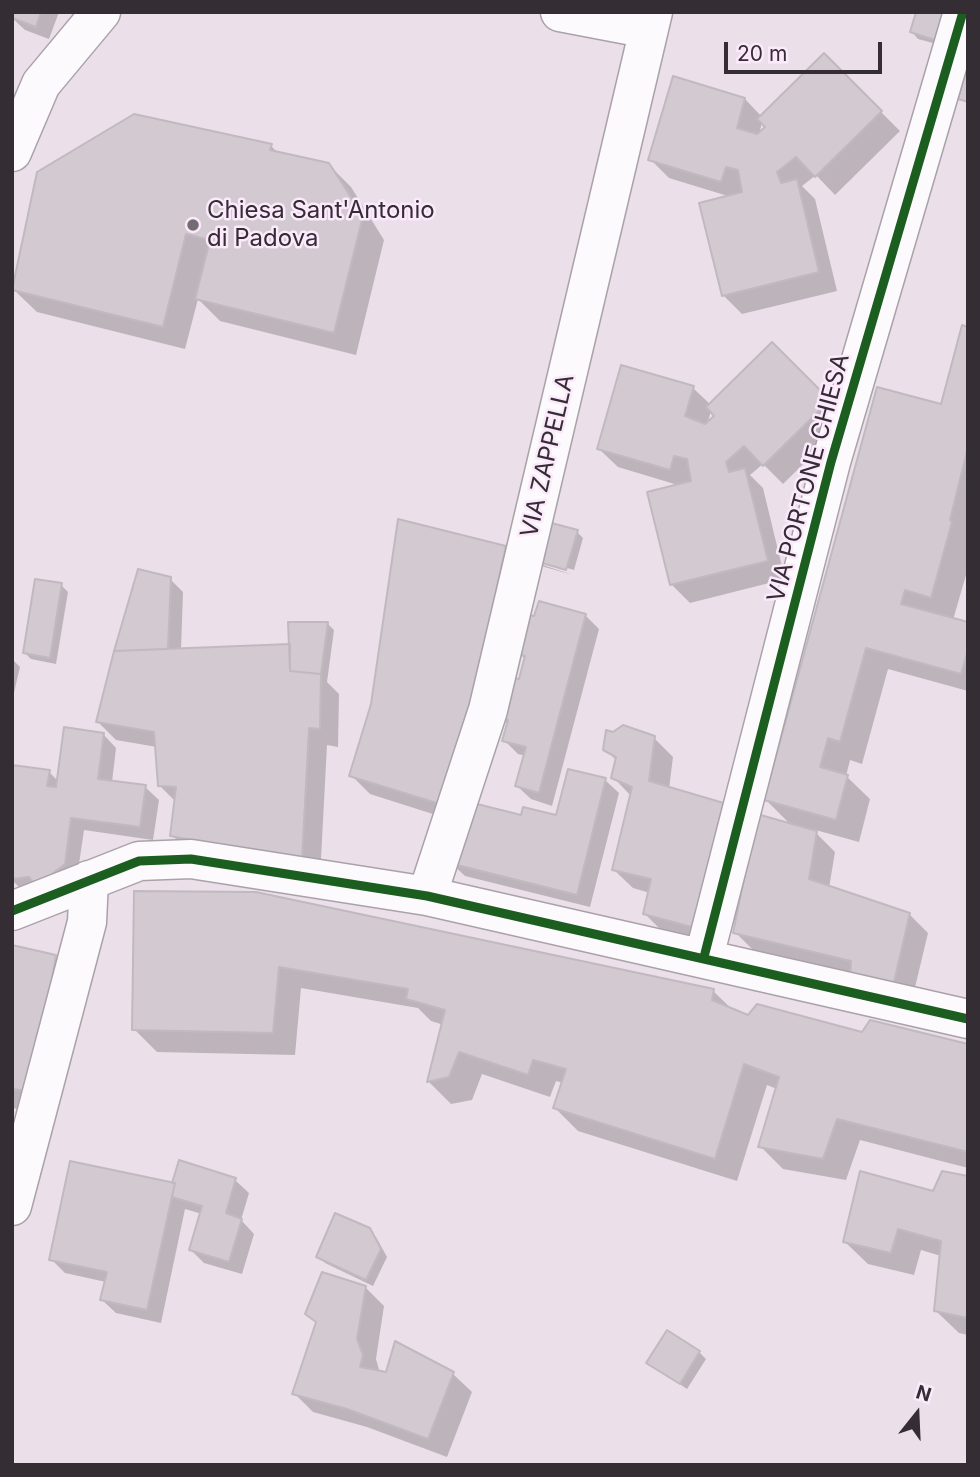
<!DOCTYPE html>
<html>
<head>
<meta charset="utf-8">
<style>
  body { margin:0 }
  #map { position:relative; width:980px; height:1477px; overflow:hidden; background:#ebe0ea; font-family:Inter,sans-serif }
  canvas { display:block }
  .frame { position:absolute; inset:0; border:14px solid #342d34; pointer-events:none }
  .north { position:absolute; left:882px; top:1379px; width:70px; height:70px; -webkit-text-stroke:5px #fce9fb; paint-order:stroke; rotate:18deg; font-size:19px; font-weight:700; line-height:28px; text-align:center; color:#342d34 }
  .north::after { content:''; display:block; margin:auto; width:24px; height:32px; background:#342d34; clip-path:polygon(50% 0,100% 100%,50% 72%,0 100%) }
  .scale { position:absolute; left:724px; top:42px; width:158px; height:32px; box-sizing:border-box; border:4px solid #342d34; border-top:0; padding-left:9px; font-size:21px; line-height:24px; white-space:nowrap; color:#342d34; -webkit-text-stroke:5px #fce9fb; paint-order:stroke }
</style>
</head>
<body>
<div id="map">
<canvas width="980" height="1477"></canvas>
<div class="frame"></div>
<div class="north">N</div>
<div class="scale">20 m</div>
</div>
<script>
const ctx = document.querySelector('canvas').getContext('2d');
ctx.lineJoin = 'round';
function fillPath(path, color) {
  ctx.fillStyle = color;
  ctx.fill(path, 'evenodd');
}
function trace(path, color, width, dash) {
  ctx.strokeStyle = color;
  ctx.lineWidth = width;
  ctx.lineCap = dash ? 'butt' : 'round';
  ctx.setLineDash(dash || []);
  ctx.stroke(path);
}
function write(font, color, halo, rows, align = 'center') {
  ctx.font = font + ' Inter,sans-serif';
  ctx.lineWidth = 5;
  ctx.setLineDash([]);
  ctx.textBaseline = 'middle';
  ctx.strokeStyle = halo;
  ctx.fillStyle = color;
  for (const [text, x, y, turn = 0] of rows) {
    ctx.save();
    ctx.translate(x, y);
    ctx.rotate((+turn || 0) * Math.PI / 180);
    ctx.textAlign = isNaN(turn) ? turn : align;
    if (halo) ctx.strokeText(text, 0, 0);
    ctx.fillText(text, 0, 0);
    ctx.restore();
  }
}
const shadow = new Path2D(`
  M 13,12 L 59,12 L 49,39 L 25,30 L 12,18 Z
  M 918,12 L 948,47 L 918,39 L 912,32 Z
  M 824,55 L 900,131 L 835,195 L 816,175 L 802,186 L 815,199 L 837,291 L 742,314 L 723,295 L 731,197 L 669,178 L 650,159 L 745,99 L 762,117 ZM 762,122 L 768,127 L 759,135 Z
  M 271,146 L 279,154 L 328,164 L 351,187 L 384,240 L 356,355 L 220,321 L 198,299 L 185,349 L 37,312 L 14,290 Z
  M 968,329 L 968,568 L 953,620 L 968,624 L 968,691 L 888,669 L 862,764 L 850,760 L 846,776 L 870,799 L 859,842 L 812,829 L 835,852 L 829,888 L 909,914 L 928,933 L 912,1000 L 754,951 L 735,932 L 792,826 L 766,800 L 942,406 Z
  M 772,344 L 848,420 L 783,484 L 763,464 L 750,475 L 763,488 L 785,579 L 690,603 L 671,584 L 681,486 L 618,467 L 599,449 L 693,388 L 711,405 ZM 711,411 L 716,416 L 707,425 Z
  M 577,532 L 583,538 L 574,570 L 540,560 L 540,564 L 573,575 L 541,566 L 534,559 Z
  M 505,547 L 524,566 L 466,802 L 523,817 L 558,817 L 605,780 L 619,793 L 590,907 L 465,876 L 451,863 L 461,823 L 370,794 L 351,775 Z
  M 170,579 L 183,592 L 181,650 L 291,646 L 327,623 L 334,630 L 327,682 L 339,694 L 338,747 L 327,745 L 320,878 L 191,854 L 172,835 L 176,802 L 159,785 L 157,747 L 116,740 L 97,721 Z
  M 61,585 L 68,592 L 56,664 L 31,659 L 25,653 Z
  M 585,615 L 599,629 L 552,806 L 531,799 L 517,786 L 526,756 L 518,754 L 504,740 L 508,725 L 501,717 L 520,681 L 526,660 L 519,653 Z
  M 12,659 L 20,667 L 12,701 Z
  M 103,734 L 116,748 L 112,782 L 145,787 L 159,800 L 153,840 L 84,830 L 77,878 L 24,892 L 12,880 L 12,767 L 49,772 L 59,782 Z
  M 654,738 L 673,757 L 669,789 L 711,944 L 664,933 L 645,914 L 650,893 L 633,888 L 614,870 L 631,796 L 613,777 L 617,761 L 605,749 Z
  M 136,893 L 713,991 L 734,1011 L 748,1017 L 862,1034 L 968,1045 L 968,1168 L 860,1140 L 846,1180 L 783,1169 L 760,1146 L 777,1089 L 767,1085 L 737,1181 L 578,1131 L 555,1108 L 563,1083 L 556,1081 L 550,1097 L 482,1074 L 472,1100 L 451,1104 L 429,1082 L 444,1025 L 431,1021 L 418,1008 L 301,988 L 295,1055 L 157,1052 L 134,1029 Z
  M 12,947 L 55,957 L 78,979 L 56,1114 L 12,1108 Z
  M 180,1163 L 235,1180 L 249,1193 L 241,1220 L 254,1234 L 242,1274 L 204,1263 L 191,1250 L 202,1214 L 185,1209 L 161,1323 L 116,1313 L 102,1300 L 106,1282 L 65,1273 L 51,1259 L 173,1185 Z
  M 968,1178 L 968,1335 L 959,1333 L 936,1311 L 941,1256 L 921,1250 L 914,1275 L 868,1264 L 845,1242 L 934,1193 Z
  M 369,1230 L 376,1237 L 387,1257 L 373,1286 L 325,1263 L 319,1256 Z
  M 365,1287 L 384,1306 L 376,1359 L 380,1373 L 453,1374 L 472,1392 L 447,1457 L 367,1427 L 313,1412 L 294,1393 L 317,1323 L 307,1313 Z
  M 699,1352 L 706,1359 L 687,1389 L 648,1363 Z`);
const building = new Path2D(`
  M 12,12 L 41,12 L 36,27 L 12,18 Z
  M 916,12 L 950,12 L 941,42 L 910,32 Z
  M 824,53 L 882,111 L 815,177 L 796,157 L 777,172 L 781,183 L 797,179 L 819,272 L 722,296 L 699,203 L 742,192 L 738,170 L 726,167 L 721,182 L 648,160 L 673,76 L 745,98 L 737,128 L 757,134 L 765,127 L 757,119 Z
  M 968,63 L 968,102 L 958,99 Z
  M 134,114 L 272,144 L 270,150 L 329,163 L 363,216 L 334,333 L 195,299 L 210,240 L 186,234 L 163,327 L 12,290 L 37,172 Z
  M 962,325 L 968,327 L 968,447 L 950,520 L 952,522 L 931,598 L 905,590 L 901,604 L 968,622 L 968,650 L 961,674 L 866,648 L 840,742 L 828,738 L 820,767 L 848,775 L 836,820 L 764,800 L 877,387 L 941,404 Z
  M 772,342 L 830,400 L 763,466 L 744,446 L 726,462 L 729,472 L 745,468 L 768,561 L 670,585 L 647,492 L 691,481 L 687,459 L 674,456 L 670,470 L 597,449 L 621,365 L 694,386 L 685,416 L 705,424 L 714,416 L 706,407 Z
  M 398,519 L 506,546 L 466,729 L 440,804 L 349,776 L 371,704 Z
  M 544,521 L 578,530 L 566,570 L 532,560 Z
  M 138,569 L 171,577 L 168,649 L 114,651 Z
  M 35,579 L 62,583 L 50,658 L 23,653 Z
  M 539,601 L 586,614 L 539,793 L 515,786 L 526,747 L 502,741 L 508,720 L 499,718 L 509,677 L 519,679 L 525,656 L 517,654 L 527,615 L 534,616 Z
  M 288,622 L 328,622 L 321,674 L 290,671 Z
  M 290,644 L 290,671 L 321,674 L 320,729 L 309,728 L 302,860 L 170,836 L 176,787 L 158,786 L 154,732 L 96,722 L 114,651 Z
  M 623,725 L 655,736 L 649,781 L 727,804 L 692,927 L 643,914 L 651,879 L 612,870 L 632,787 L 611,778 L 616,757 L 603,750 L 606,730 L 613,732 Z
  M 64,727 L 104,733 L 98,779 L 146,785 L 140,827 L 71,818 L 65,864 L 36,886 L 29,877 L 12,879 L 12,765 L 50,770 L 47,786 L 56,787 Z
  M 568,769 L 606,778 L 577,895 L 449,863 L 465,801 L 521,815 L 523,807 L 556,815 Z
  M 757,814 L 817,831 L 809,879 L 910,913 L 894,982 L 850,981 L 851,961 L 733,933 Z
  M 134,891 L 256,892 L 714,989 L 712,1000 L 748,1015 L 757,1004 L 862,1032 L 870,1020 L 968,1044 L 968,1152 L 837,1119 L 823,1159 L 758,1147 L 779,1077 L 744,1064 L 715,1159 L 553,1108 L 566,1069 L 533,1060 L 528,1075 L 459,1052 L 449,1077 L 427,1082 L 445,1010 L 406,999 L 408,989 L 279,967 L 273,1033 L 132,1030 Z
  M 12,945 L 56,955 L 34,1092 L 12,1089 Z
  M 179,1160 L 236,1178 L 226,1213 L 242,1219 L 229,1262 L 189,1250 L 202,1206 L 172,1197 L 175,1183 L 172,1183 Z
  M 70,1161 L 175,1183 L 147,1310 L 100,1300 L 107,1272 L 49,1260 Z
  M 860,1171 L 933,1191 L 942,1171 L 968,1176 L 968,1318 L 934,1311 L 941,1241 L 898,1229 L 891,1253 L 843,1242 Z
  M 335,1213 L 370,1228 L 381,1249 L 366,1280 L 316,1257 Z
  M 322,1272 L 366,1286 L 357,1339 L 363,1355 L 360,1367 L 386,1372 L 395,1341 L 454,1372 L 428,1439 L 347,1409 L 292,1394 L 316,1322 L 305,1314 Z
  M 667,1330 L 700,1351 L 680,1384 L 646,1363 Z`);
const minor = new Path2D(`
  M 560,12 L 649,29
  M 12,152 L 41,84 L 101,12
  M 427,896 L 488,710 L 653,12
  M 12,911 L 139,861 L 191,859 L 427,896 L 968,1019
  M 704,957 L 831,462 L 963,12
  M 12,1206 L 87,922 L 89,880`);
const cycleway = new Path2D(`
  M 12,911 L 139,861 L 191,859 L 427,896 L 968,1019
  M 704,957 L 831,462 L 963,12`);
const markers = [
  [193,225,7,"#746c74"]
];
const poiNames = [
  ["Chiesa Sant'Antonio",207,211],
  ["di Padova",207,239]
];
const streetNames = [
  ["VIA ZAPPELLA",548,456,-77],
  ["VIA PORTONE CHIESA",809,478,-75]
];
fillPath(shadow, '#0003');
fillPath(building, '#d2c9d1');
trace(building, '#c1b9c0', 2);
trace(minor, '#aaa2a9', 41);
trace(minor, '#fcfafc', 38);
trace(cycleway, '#1b5e20', 9);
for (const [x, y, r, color] of markers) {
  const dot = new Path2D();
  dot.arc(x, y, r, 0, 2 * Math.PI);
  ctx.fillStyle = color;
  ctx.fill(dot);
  trace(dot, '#fce9fb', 2.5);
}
write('24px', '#342d34', '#fce9fb', poiNames, 'left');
write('24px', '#342d34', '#fce9fb', streetNames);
</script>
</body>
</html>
